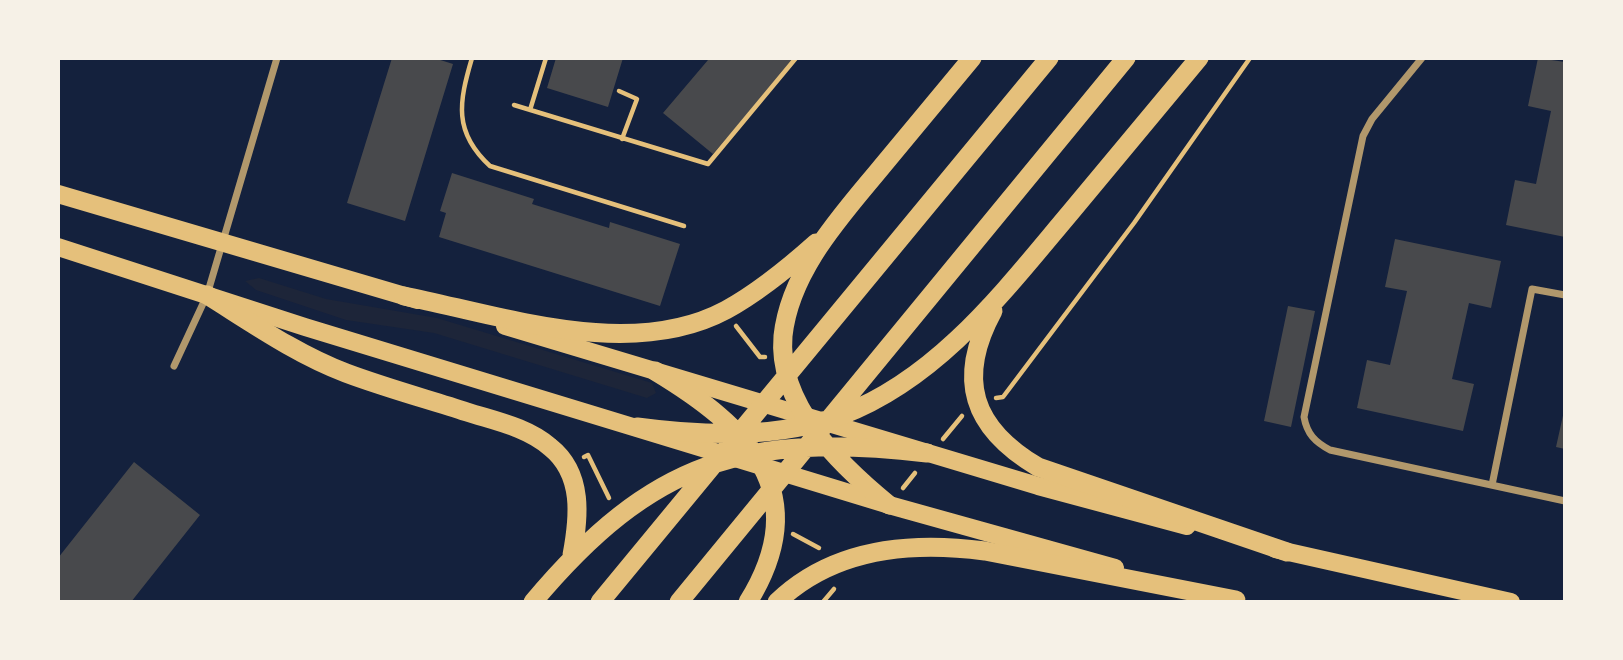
<!DOCTYPE html>
<html>
<head>
<meta charset="utf-8">
<style>
  body { margin:0 }
  #map { position:relative; width:1623px; height:660px; overflow:hidden; background:#14213d; font-family:"DM Sans",sans-serif }
  canvas { display:block }
  .frame { position:absolute; inset:0; border:60px solid #f6f1e7; pointer-events:none }
</style>
</head>
<body>
<div id="map">
<canvas width="1623" height="660"></canvas>
<div class="frame"></div>
</div>
<script>
const ctx = document.querySelector('canvas').getContext('2d');
ctx.lineJoin = 'round';
function fillPath(path, color) {
  ctx.fillStyle = color;
  ctx.fill(path, 'evenodd');
}
function trace(path, color, width, dash) {
  ctx.strokeStyle = color;
  ctx.lineWidth = width;
  ctx.lineCap = dash ? 'butt' : 'round';
  ctx.setLineDash(dash || []);
  ctx.stroke(path);
}
const green = new Path2D(`
  M 259,278 L 326,299 L 437,318 L 652,383 L 656,393 L 647,398 L 434,333 L 346,320 L 256,290 L 245,281 Z`);
const building = new Path2D(`
  M 392,58 L 434,58 L 453,64 L 405,221 L 347,203 Z
  M 556,58 L 623,58 L 608,107 L 547,88 Z
  M 705,58 L 795,58 L 713,154 L 663,113 L 708,60 Z
  M 1538,58 L 1565,62 L 1565,237 L 1506,225 L 1515,180 L 1536,184 L 1551,111 L 1528,106 Z
  M 452,173 L 534,199 L 532,204 L 609,228 L 610,222 L 680,244 L 660,306 L 439,237 L 446,213 L 440,211 Z
  M 1395,239 L 1501,261 L 1491,308 L 1469,303 L 1452,379 L 1474,384 L 1463,431 L 1357,408 L 1367,360 L 1390,365 L 1398,331 L 1407,291 L 1385,287 Z
  M 1288,306 L 1315,311 L 1291,427 L 1264,421 Z
  M 1564,411 L 1565,411 L 1565,449 L 1556,447 Z
  M 134,462 L 200,515 L 131,602 L 58,602 L 58,558 Z`);
const path = new Path2D(`
  M 472,58 C 459,102 453,132 490,166 L 684,226
  M 619,91 L 637,99 L 622,139
  M 514,105 L 708,164 L 796,58
  M 530,110 L 546,58
  M 736,326 L 760,357 L 765,357
  M 996,398 L 1003,397 L 1134,223 L 1250,58
  M 943,439 L 962,416
  M 584,457 L 588,455 L 609,498
  M 903,488 L 915,473
  M 793,534 L 819,548
  M 823,602 L 834,589`);
const minor = new Path2D(`
  M 1422,58 L 1372,119 L 1363,136 L 1304,417 C 1307,434 1315,442 1330,450 L 1565,501
  M 174,366 L 207,295 L 277,58
  M 1492,485 L 1532,289 L 1565,295`);
const primary = new Path2D(`
  M 58,194 L 418,300
  M 58,247 L 305,327 L 889,505 L 1115,568
  M 505,326 L 1038,486 L 1187,526
  M 1275,549 L 1511,602`);
const trunk = new Path2D(`
  M 207,295 C 252,323 296,354 346,373 C 386,388 427,399 467,412 C 495,421 527,427 550,447 C 584,474 579,518 572,555
  M 404,296 C 503,316 631,361 726,310 C 759,292 788,268 816,243
  M 993,311 C 956,379 972,428 1038,467 L 1287,552
  M 655,371 C 748,427 816,492 748,602
  M 637,427 C 704,436 778,439 842,415 C 939,378 1005,290 1070,213 C 1113,161 1156,109 1199,58
  M 889,505 C 840,465 777,405 783,336 C 790,269 844,213 884,164 C 913,129 943,93 972,58
  M 533,602 C 652,460 746,432 927,453
  M 600,602 L 1049,58
  M 679,602 L 1126,58
  M 777,602 C 833,548 911,541 985,551 L 1236,600`);
fillPath(green, '#1d2539');
fillPath(building, '#48494c');
trace(path, '#e5c07b', 4.5);
trace(minor, '#b1986c', 7);
trace(primary, '#e5c07b', 18);
trace(trunk, '#e5c07b', 19);
</script>
</body>
</html>
